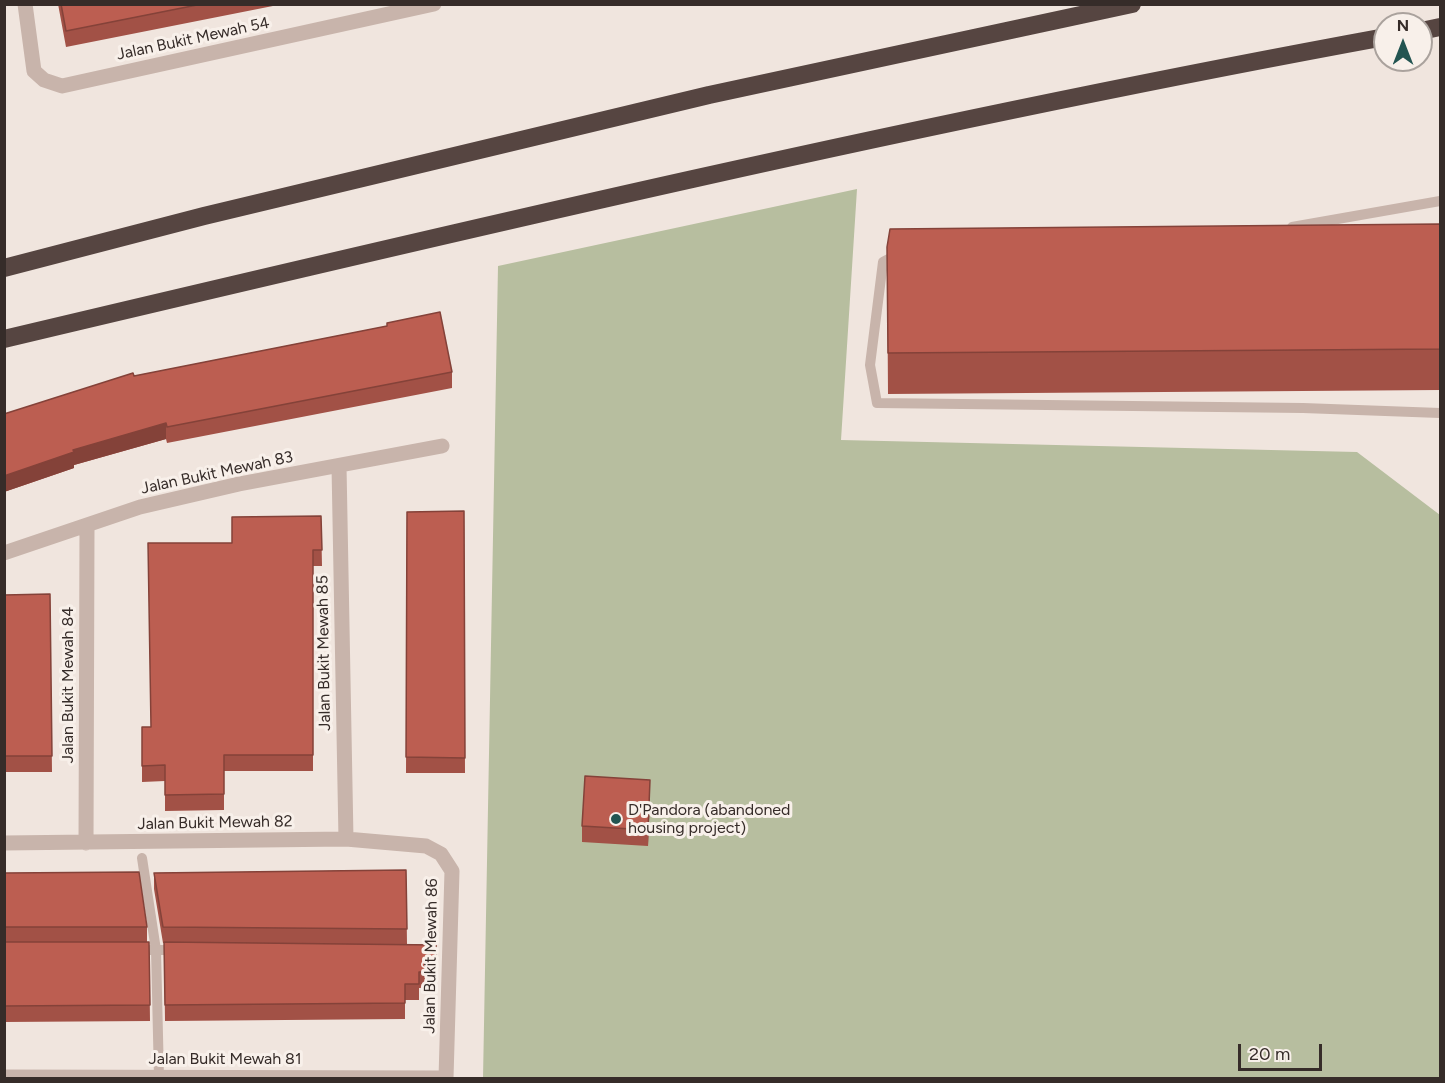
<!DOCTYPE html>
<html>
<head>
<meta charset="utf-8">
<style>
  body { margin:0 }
  #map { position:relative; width:1445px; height:1083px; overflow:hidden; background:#f0e5de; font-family:Figtree,sans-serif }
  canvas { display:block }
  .frame { position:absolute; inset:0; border:6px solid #362c29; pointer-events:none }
  .north { position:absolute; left:1373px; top:12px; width:60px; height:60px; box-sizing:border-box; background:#f8f0ea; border:2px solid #aaa29d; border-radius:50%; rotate:0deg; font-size:16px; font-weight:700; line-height:24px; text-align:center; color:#362c29 }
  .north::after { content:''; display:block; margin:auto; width:21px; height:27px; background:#225451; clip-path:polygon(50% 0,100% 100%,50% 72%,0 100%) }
  .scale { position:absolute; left:1238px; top:1044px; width:84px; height:27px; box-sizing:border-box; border:3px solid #362c29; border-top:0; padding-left:8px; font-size:18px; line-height:21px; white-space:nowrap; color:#362c29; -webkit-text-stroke:4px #f8f0ea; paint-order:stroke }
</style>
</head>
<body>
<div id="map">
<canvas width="1445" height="1083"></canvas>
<div class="frame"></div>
<div class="north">N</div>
<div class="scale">20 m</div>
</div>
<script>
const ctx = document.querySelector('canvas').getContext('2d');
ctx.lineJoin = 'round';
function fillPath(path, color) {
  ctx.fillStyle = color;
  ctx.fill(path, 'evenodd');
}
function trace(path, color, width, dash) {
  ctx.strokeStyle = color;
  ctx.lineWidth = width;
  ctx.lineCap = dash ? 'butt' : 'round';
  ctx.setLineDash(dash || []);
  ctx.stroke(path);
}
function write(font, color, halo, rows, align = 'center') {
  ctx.font = font + ' Figtree,sans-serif';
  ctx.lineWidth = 6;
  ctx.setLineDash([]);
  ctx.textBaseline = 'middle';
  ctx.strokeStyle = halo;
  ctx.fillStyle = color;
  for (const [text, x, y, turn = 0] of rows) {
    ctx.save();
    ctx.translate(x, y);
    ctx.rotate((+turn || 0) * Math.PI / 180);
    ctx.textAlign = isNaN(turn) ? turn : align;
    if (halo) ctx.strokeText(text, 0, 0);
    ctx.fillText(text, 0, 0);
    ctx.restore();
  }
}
const green = new Path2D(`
  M 857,189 L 841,440 L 1357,452 L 1440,515 L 1440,1078 L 483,1078 L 498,266 Z`);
const service = new Path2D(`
  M 1292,227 L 1440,201
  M 900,253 L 883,262 L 870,365 L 877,403 L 1303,408 L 1440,413
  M 142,858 L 156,950 L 159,1078
  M 137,950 L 178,950`);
const minor = new Path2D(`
  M 25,4 L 34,71 L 44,80 L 62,86 L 434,4
  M 339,466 L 346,839
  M 4,553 L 140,507 L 239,484 L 442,446
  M 4,843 L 346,839 L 426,846 L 441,854 L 452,871 L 446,1078
  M 86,843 L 87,527
  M 4,1077 L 446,1078`);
const motorway = new Path2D(`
  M 1421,31 L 1440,27
  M 4,268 L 204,216 L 709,95 L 1132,4
  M 4,339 C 463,230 921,122 1385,37`);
const wall = new Path2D(`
  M 58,4 L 283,4 L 66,47 Z
  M 1440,224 L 1440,390 L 888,394 L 887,247 Z
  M 387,323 L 452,372 L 452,388 L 167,443 L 166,439 L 74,465 L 74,468 L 4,492 L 4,414 L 134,376 L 387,326 Z
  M 464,511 L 465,773 L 406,773 L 407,512 Z
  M 321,516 L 322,566 L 313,566 L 313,771 L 224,771 L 224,810 L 165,811 L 165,781 L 142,782 L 142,727 L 151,727 L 232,543 Z
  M 50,594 L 52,772 L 4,772 L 4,595 Z
  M 650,796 L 648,846 L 582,842 L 582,826 Z
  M 406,870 L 407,944 L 436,945 L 436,988 L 419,988 L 419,1000 L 405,1000 L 405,1019 L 165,1021 L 164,943 L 163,943 L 154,889 L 154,873 Z
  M 4,873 L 147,927 L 147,942 L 149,942 L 150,1021 L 4,1022 Z`);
const shadedWall = new Path2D(`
  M 166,423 L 166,439 L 74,465 L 74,468 L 4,492 L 4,476 L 73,450 Z
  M 650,780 L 650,796 L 648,846 L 648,830 Z`);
const building = new Path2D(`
  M 61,4 L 202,4 L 66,31 Z
  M 1440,224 L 1440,349 L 888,353 L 887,247 L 890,229 Z
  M 440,312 L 452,372 L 167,427 L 166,423 L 73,450 L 74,452 L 4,476 L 4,414 L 133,373 L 134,376 L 387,326 L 387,323 Z
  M 464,511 L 465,758 L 406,757 L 407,512 Z
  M 321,516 L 322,550 L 313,550 L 313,755 L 224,755 L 224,794 L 165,795 L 165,765 L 142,766 L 142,727 L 151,727 L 148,543 L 232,543 L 232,517 Z
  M 50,594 L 52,756 L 4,756 L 4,595 Z
  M 585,776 L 650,780 L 648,830 L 582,826 Z
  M 406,870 L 407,929 L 163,927 L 154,873 Z
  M 139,872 L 147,927 L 4,927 L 4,873 Z
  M 4,942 L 149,942 L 150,1005 L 4,1006 Z
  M 164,942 L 436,945 L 436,972 L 419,972 L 419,984 L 405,984 L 405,1003 L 165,1005 Z`);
const markers = [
  [616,819,6,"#225451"]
];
const streetNames = [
  ["Jalan Bukit Mewah 54",193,39,-12],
  ["Jalan Bukit Mewah 83",217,473,-12],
  ["Jalan Bukit Mewah 85",324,653,-91],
  ["Jalan Bukit Mewah 84",68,685,-90],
  ["Jalan Bukit Mewah 82",215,823,-1],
  ["Jalan Bukit Mewah 86",431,956,-89],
  ["Jalan Bukit Mewah 81",225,1059]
];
const poiNames = [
  ["D'Pandora (abandoned",628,810],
  ["housing project)",628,828]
];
fillPath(green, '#b7be9f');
trace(service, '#c8b4ab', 10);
trace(minor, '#c8b4ab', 15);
trace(motorway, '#564541', 18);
fillPath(wall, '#a25146');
fillPath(shadedWall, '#844239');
fillPath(building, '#bc5e51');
trace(building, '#844239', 1.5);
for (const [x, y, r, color] of markers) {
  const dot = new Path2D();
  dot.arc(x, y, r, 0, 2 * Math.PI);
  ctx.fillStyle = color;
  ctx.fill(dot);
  trace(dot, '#f8f0ea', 2);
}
write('16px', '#362c29', '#f8f0ea', streetNames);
write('16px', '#362c29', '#f8f0ea', poiNames, 'left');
</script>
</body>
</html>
